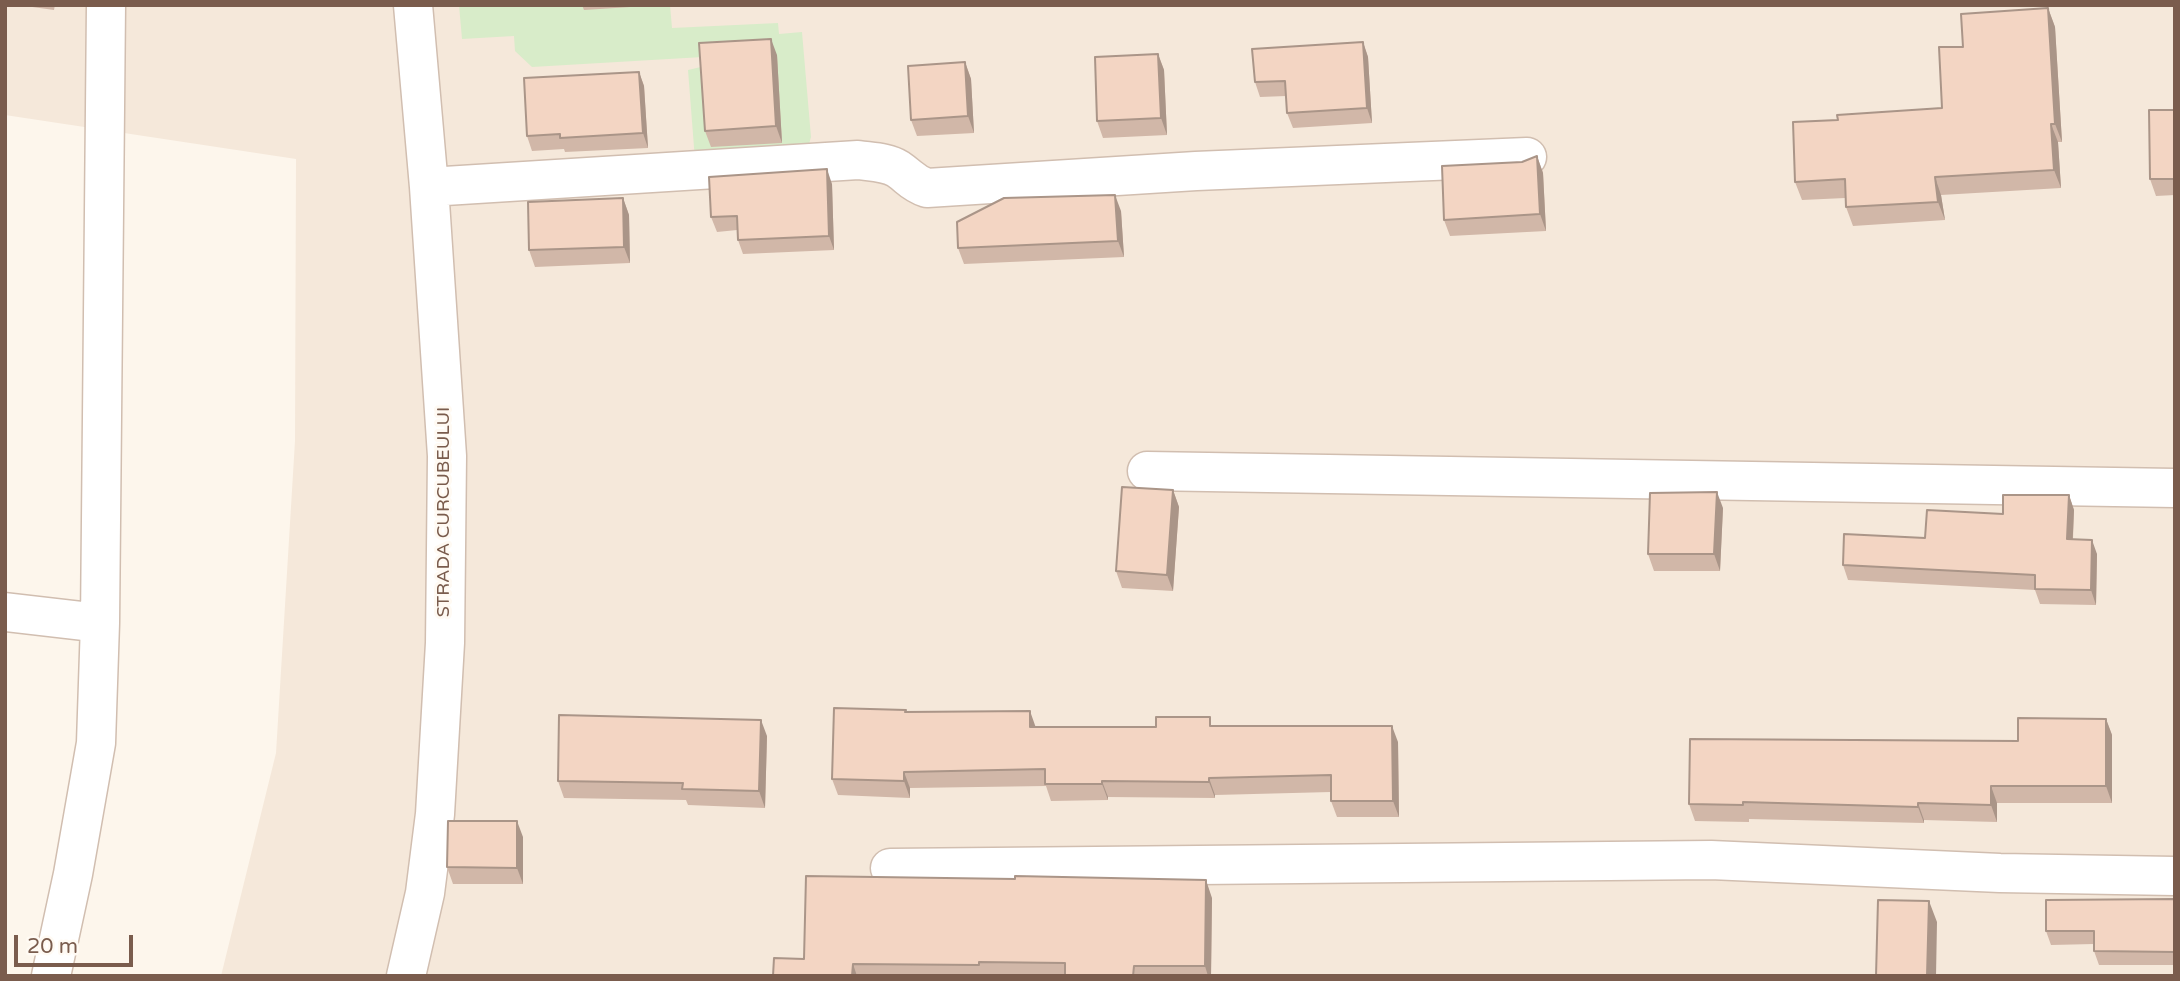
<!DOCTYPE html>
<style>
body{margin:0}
#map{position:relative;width:2180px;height:981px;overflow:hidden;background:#fdf6ec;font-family:"Varela Round",sans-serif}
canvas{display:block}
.frame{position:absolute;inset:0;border:7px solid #7a5c4d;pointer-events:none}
.scale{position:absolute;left:14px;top:935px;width:119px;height:32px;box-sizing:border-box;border:4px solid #7a5c4d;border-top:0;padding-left:9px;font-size:21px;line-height:24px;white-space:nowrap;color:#7a5c4d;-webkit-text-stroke:5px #fffaf3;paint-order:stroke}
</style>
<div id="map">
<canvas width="2180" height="981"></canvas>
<div class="frame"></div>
<div class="scale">20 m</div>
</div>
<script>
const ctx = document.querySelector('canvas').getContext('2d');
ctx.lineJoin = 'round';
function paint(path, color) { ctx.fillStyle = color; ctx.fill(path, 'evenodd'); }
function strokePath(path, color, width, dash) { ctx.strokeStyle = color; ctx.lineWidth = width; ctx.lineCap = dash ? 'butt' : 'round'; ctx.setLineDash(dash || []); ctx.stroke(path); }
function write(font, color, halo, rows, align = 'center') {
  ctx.font = font + ' "Varela Round",sans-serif'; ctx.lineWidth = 6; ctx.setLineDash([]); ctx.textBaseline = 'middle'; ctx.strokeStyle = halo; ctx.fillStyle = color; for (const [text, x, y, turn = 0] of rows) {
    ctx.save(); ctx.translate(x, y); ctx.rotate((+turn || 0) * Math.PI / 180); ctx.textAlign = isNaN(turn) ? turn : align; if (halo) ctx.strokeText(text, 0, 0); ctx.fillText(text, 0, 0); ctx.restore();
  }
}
paint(new Path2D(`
 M5 5H2175V976H221L276 753 295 441 296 159 5 115Z`), '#f5e8da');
paint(new Path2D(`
 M459 5H670L672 28 778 23 779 34 802 32 811 137 809 144 803 150 695 160 688 70 705 66 703 57 532 67 515 51 514 36 462 39Z`), '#d8ecc9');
const minor = new Path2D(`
 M429 187 858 160C871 162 887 162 898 169 910 177 912 183 927 188L1196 171 1527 157
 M1147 471 2175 488
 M5 612 100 623
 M890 868 1711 860 2000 873 2175 876
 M51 976 73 874 96 743 100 623 106 5
 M406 976 425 893 435 814 445 643 447 456 429 187 413 5`);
strokePath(minor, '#d1beb0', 41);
strokePath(minor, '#fff', 38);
paint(new Path2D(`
 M18 5H55L54 10Z
 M582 5H646V6L584 10Z
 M2048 8 2055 27 2062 142H2058L2061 188 1941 195 1945 220 1853 226 1846 207 1845 198 1802 200 1795 182 1838 120 1942 108 1963 47Z
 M1363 42 1368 57 1372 123 1293 128 1287 113 1286 96 1260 97 1255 82Z
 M1158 54 1164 70 1167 135 1103 138 1097 121Z
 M777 55 782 143 711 147 705 131Z
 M965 62 971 79 974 133 917 136 911 120Z
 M639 72 644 86 648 148 565 152 564 149 532 151 527 136Z
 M2175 110V195L2156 196 2150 179Z
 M1537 156 1543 173 1546 231 1450 236 1444 220 1522 162Z
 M832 184 834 250 743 254 738 240 737 230 717 232 711 217Z
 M623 198 629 215 630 263 535 267 529 250Z
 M1121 211 1124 257 964 264 958 248Z
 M1173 490 1179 507 1173 591 1122 588 1116 571Z
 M2069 495 2074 510 2073 539 2097 554 2096 605 2040 604 2035 590 1848 580 1843 565 2003 514Z
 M1723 508 1720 571H1654L1648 554Z
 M906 712 1036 727 1213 726 1398 742 1399 817H1337L1331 801V792L1215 795V798L1108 797V800L1051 801 1046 786 910 788V798L838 795 832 779Z
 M2106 719 2112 735V803H1997V822L1924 820V823L1749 819V822L1695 821 1689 804 2018 741Z
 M767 736 765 808 688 805 686 800 564 798 558 781Z
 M523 837V884H453L447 867Z
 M1212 898 1211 976H773L804 959Z
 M2175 899V965H2099L2094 951V944L2051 945 2046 931Z`), '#d1b7a8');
paint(new Path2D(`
 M2048 8 2055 27 2062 142 2055 124Z
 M771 39 777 55 782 143 776 126Z
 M1363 42 1368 57 1372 123 1367 108Z
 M1158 54 1164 70 1167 135 1161 118Z
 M965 62 971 79 974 133 968 116Z
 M639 72 644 86 648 148 643 133Z
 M2051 124 2058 142 2061 188 2054 170Z
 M1537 156 1543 173 1546 231 1540 214Z
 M827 169 832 184 834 250 829 236Z
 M1935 177 1941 195 1945 220 1938 202Z
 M1115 195 1121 211 1124 257 1118 241Z
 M623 198 629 215 630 263 624 247Z
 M1173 490 1179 507 1173 591 1167 575Z
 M1717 492 1723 508 1720 571 1714 554Z
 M2069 495 2074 510 2072 554 2067 539Z
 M2092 540 2097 554 2096 605 2091 590Z
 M1030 711 1036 728 1030 727Z
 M2106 719 2112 735V803L2106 786Z
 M761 720 767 736 765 808 759 791Z
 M1392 726 1398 742 1399 817 1393 801Z
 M904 772 910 788V798L904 781Z
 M1209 778 1215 795V798L1209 782Z
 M1102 781 1108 797V800L1102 784Z
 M1991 786 1997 803V822L1991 805Z
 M1918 803 1924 820V823L1918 807Z
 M517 821 523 837V884L517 868Z
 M1206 880 1212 898 1211 976H1208L1205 966Z
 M1929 901 1937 922 1936 976H1927Z
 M853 964 857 976H852Z`), '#aa9588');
const building = new Path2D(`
 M2048 8 2055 124H2051L2054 170 1935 177 1938 202 1846 207 1845 179 1795 182 1793 122 1838 120 1837 115 1942 108 1939 47H1963L1961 14Z
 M771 39 776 126 705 131 699 43Z
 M1363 42 1367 108 1287 113 1285 81 1255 82 1252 49Z
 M1158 54 1161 118 1097 121 1095 57Z
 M965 62 968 116 911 120 908 66Z
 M639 72 643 133 560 138V134L527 136 524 78Z
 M2149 110H2175V179H2150Z
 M1537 156 1540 214 1444 220 1442 166 1522 162Z
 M827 169 829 236 738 240 737 216 711 217 709 177Z
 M1115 195 1118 241 958 248 957 222 1004 198Z
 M623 198 624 247 529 250 528 202Z
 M1122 487 1173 490 1167 575 1116 571Z
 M1717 492 1714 554H1648L1650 493Z
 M2003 495H2069L2067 539 2092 540 2091 590 2035 589V575L1843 565 1844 534 1925 538 1927 510 2003 514Z
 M834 708 906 710 905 712 1030 711V727H1156V717H1210V726H1392L1393 801H1331V775L1209 778V782L1102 781V784H1045V769L904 772V781L832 779Z
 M559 715 761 720 759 791 682 789 683 783 558 781Z
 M2018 718 2106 719V786H1991V805L1918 803V807L1743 802V805L1689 804 1690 739 2018 741Z
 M448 821H517V868L447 867Z
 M806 876 1015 879V876L1206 880 1205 966H1134L1133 976H1065V963L979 962V965L853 964 852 976H773L774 958 804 959Z
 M2175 899V952L2094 951V931H2046V900Z
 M1878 900 1929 901 1927 976H1876Z`);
paint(building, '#f3d5c3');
strokePath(building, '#aa9588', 2);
write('18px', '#7a5c4d', '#fffaf3', [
 ["STRADA CURCUBEULUI",444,512,-90]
]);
</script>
